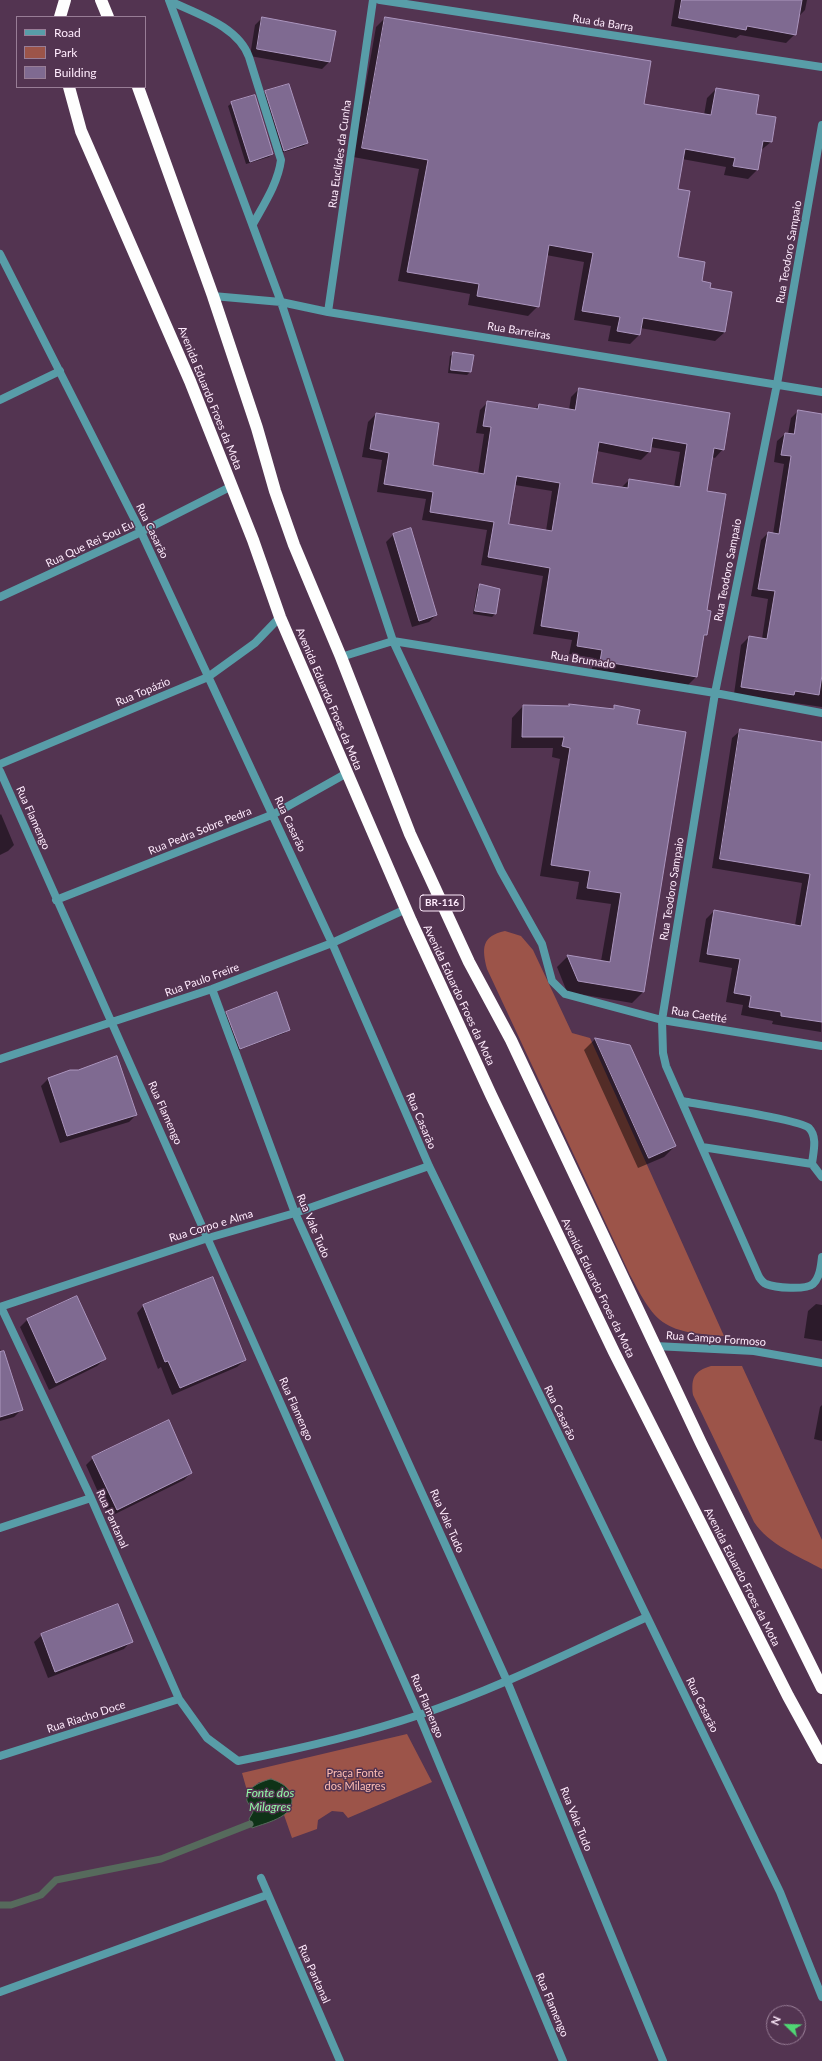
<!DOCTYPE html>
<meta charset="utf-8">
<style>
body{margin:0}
#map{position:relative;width:822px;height:2061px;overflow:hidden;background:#533451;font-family:Lato,sans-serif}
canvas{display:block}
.legend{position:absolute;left:16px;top:16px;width:130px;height:72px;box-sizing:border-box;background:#533451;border:1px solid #987d96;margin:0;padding:5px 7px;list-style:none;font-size:12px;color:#ffebfd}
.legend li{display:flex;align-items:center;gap:8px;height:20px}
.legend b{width:20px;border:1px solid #987d96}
.north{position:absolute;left:766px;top:2005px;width:40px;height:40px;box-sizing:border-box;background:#533451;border:1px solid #987d96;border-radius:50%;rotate:293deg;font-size:11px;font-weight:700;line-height:16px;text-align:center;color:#ffebfd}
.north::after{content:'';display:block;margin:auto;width:14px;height:18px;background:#50d674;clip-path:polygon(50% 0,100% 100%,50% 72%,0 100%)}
</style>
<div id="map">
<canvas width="822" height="2061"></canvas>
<ul class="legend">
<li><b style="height:5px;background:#589da8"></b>Road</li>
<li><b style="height:11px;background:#9c5449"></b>Park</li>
<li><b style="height:11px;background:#7f6a91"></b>Building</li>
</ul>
<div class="north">N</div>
</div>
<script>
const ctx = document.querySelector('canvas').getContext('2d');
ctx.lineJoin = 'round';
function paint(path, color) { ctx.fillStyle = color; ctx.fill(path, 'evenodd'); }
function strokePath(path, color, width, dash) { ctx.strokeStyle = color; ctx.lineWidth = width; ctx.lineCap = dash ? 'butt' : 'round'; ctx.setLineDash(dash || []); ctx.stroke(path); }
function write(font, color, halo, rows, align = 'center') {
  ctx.font = font + ' Lato,sans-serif'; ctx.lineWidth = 3; ctx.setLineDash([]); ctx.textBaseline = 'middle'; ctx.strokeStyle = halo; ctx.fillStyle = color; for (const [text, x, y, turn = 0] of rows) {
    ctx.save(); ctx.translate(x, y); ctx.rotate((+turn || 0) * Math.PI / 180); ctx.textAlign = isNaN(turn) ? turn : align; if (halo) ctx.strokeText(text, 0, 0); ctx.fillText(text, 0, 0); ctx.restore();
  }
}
paint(new Path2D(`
 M505 931 521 936 533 950 572 1033 590 1038 724 1336C706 1334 682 1334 666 1324 649 1314 639 1291 630 1275L487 969C482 949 481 936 505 931Z
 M711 1366H742L822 1540V1569C800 1557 768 1544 754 1522L693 1395C691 1378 694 1371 711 1366Z
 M407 1734 432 1782 348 1818 343 1812 332 1811 318 1820 317 1829 292 1838 284 1815C293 1808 293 1800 289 1790L259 1782 248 1794 242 1773Z`), '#9c5449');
const water = new Path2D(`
 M271 1779C279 1782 287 1785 290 1793 300 1816 268 1822 252 1828L249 1819 253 1812C252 1808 249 1805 247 1801 244 1788 262 1781 271 1779Z`);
paint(water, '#0e3217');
strokePath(water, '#566a5c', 1);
paint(new Path2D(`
 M675 0H807L805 10 798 17 795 34 786 43 740 35 736 38 671 26Z
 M262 18 287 22V24L329 62 322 69 250 56 255 25Z
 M385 18 642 105 704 115 707 98 716 89 755 115 775 118 771 142 760 151 757 170 748 179 724 175 726 167 682 159 677 189V258L709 289 725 332 715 341 640 328 639 335 630 344 608 341 611 326 574 320 584 262 546 255 538 306 528 316 468 305 470 294 398 281 419 169 353 157 376 27Z
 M266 92 307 143 304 146 281 153 262 96Z
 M232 103 272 154 269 157 246 164 228 106Z
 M454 353 470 372 467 375 448 373 450 356Z
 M579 389 723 449 715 458 712 457 706 492V635L702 639 696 677 688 685 592 669 594 658 569 654 572 640 533 634 543 576 481 565 487 530 422 520 426 499 377 492 382 460 362 457 368 422 376 414 432 466 478 474 484 434 476 433 480 410 488 402 535 409 539 405 569 410 571 397ZM650 447 680 452 674 487 629 480 621 488 591 483 597 451 641 460 649 452ZM515 485 552 491 546 531 508 524Z
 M798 411 822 415V707L734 694 741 645 749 637 762 639 768 599 751 596 761 540 768 533 773 534 784 464 774 462 777 441 785 434H788L791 418Z
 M393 535 436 615 429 622 412 627 386 542Z
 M480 586 495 614 492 617 473 614 477 589Z
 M570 705 611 710 615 707 636 725 643 992 632 1003 567 992 557 967 568 956 601 961 611 904 576 899 579 882 540 876 560 759 552 757 553 748H511L512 718 523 706 568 707Z
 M741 730 822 743 821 1032 772 1024 773 1021 741 1015 743 1005 726 1002 732 968 699 962 706 919 714 911 795 925 802 883 712 868 732 738Z
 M1 814 14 845 8 851 0 855V815Z
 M227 1012 289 1029 285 1033 236 1051 223 1016Z
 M595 1039 629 1046 675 1146 664 1157 638 1168 584 1050Z
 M70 1071H78L136 1115 129 1122 60 1143 41 1086 48 1079Z
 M76 1297 105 1359 97 1366 49 1390 20 1327 27 1320Z
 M816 1304 822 1305V1341L804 1338 808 1311Z
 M144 1305 245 1360 237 1367 172 1395 161 1367 158 1369 137 1313Z
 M0 1349 21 1410 14 1417 0 1421Z
 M822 1405V1441L814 1439 820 1407Z
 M93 1458 191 1473 184 1480 109 1517 86 1465Z
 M42 1635 131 1641 124 1649 48 1678 34 1642Z`), '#0007');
strokePath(new Path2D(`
 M0 1905H11L41 1895 56 1880 161 1859 250 1824`), '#566a5c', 7);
const building = new Path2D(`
 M682 0H802L796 35 747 26 746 30 679 18Z
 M262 17 336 31 330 62 257 49Z
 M385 17 651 61 644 104 711 115 716 88 759 95 756 114 776 117 772 142 763 141 758 170 733 166 735 158 685 149 678 189 690 191 678 257 705 262 702 281 711 283 710 288 732 292 725 332 643 318 640 335 617 331 620 317 582 311 593 253 549 245 539 307 477 296 479 284 407 272 428 160 362 148Z
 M289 84 308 143 284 151 265 91Z
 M255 95 273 154 250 162 231 102Z
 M453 352 474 355 471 372 451 370Z
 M579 388 730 413 724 450 714 448 707 491 726 494 707 610 711 611 707 635H704L697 677 600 661 602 650 577 646 579 632 541 626 550 568 488 557 494 522 430 512 433 492 384 484 389 453 370 449 376 413 439 423 433 465 484 474 491 427 483 426 487 401 538 409 539 404 575 410ZM653 438 687 444 680 487 629 479 628 488 592 483 599 442 650 452ZM517 476 560 483 552 531 509 524Z
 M798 410 822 414V675L819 695 795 691 794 695 741 687 749 636 767 639 775 591 758 589 768 532 779 534 791 456 781 455 785 433 794 434Z
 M411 528 437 615 419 621 393 534Z
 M480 584 500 589 496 614 475 611Z
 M569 704 614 709V705L640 710 637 724 686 732 644 992 578 981 567 955 610 962 621 893 587 888 590 871 551 865 570 748 562 746 564 737H522L523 705 569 706Z
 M740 729 822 742V1022L781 1016V1012L749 1007 751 996 734 993 740 959 707 954 714 910 801 926 810 874 720 859Z
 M277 992 290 1030 240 1049 226 1012Z
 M595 1038 630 1045 676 1146 649 1158Z
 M117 1056 137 1115 67 1136 48 1078 70 1070H78Z
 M213 1277 246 1360 180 1388 168 1361 165 1362 143 1305Z
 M77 1296 106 1359 56 1383 27 1319Z
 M4 1351 23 1410 0 1417V1352Z
 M169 1420 192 1473 117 1510 92 1457Z
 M118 1604 133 1642 55 1672 41 1634Z`);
paint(building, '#7f6a91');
strokePath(building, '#ab95be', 1);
strokePath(new Path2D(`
 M170 1C197 14 238 26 249 57L281 160C278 183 264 204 253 224
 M662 1020 663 1053 666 1066 759 1277C761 1280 763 1283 766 1284 775 1288 806 1290 813 1284 820 1277 821 1266 822 1257
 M682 1101C701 1105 799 1119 809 1128 818 1137 813 1153 812 1164L822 1177
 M702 1147 812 1164`), '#589da8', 8);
strokePath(new Path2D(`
 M169 0 281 302 393 641 501 871 542 944 552 981 565 994 662 1020 822 1046
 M380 0 822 67
 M0 254 141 532 332 943 429 1166 780 1892 822 1997
 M213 296 281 302 328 312 822 392
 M328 312 373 0
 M0 400 60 371
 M0 597 141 532 232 486
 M341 657 393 641 715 693 822 713
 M0 764 208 677 255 643 280 617
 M0 771 419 1715 563 2061
 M56 900 274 814 347 773
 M212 989 295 1213 507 1681 663 2061
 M662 1020 715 693 777 384 822 125
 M0 1059 212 989 332 943 406 909
 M0 1307 208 1238 295 1213 429 1166
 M1 1307 91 1498 179 1699 207 1738 238 1761C299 1749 360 1735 419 1715 497 1689 572 1651 647 1617
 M655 1346 754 1351 822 1363
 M0 1528 91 1498
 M0 1756 179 1699
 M261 1878 340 2061
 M0 1992 267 1895`), '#589da8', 8);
strokePath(new Path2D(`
 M101 0 108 17
 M60 17 65 0
 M69 87 81 131 190 381 253 540 280 617 411 921 491 1095 614 1352 788 1696 822 1758
 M138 87 213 296 257 428 275 491 294 545 341 657 410 834 469 962 511 1040 701 1443 822 1688`), '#fefefe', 12);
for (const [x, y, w] of [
 [442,903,44]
]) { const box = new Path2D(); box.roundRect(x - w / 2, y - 8, w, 16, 3); ctx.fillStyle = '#533451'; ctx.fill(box); strokePath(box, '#ffebfd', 1); }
write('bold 10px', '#ffebfd', null, [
 ["BR-116",442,903]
]);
write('11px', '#ffebfd', '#533451', [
 ["Rua da Barra",603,23,9],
 ["Rua Euclides da Cunha",340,154,-82],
 ["Rua Teodoro Sampaio",789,252,-80],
 ["Rua Barreiras",519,331,9],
 ["Avenida Eduardo Froes da Mota",210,398,68],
 ["Rua Casarão",152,531,64],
 ["Rua Que Rei Sou Eu",90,544,-25],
 ["Rua Teodoro Sampaio",728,570,-79],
 ["Rua Brumado",583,660,9],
 ["Rua Topázio",143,692,-23],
 ["Avenida Eduardo Froes da Mota",329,699,67],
 ["Rua Flamengo",33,818,66],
 ["Rua Casarão",290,824,65],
 ["Rua Pedra Sobre Pedra",200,831,-22],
 ["Rua Teodoro Sampaio",672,889,-81],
 ["Rua Paulo Freire",202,980,-20],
 ["Avenida Eduardo Froes da Mota",459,995,65],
 ["Rua Caetité",699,1015,9],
 ["Rua Flamengo",165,1113,66],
 ["Rua Casarão",421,1121,67],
 ["Rua Corpo e Alma",211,1226,-17],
 ["Rua Vale Tudo",313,1226,67],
 ["Avenida Eduardo Froes da Mota",598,1288,64],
 ["Rua Campo Formoso",716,1339,4],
 ["Rua Flamengo",296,1409,66],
 ["Rua Casarão",560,1413,64],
 ["Rua Pantanal",112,1519,66],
 ["Rua Vale Tudo",447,1521,66],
 ["Avenida Eduardo Froes da Mota",742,1577,63],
 ["Rua Casarão",702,1705,64],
 ["Rua Flamengo",427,1706,67],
 ["Rua Riacho Doce",86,1717,-18],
 ["Rua Vale Tudo",576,1819,68],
 ["Rua Pantanal",314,1974,66],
 ["Rua Flamengo",552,2005,67]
]);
write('11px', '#febeb4', '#533451', [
 ["Praça Fonte",355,1773],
 ["dos Milagres",355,1786]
]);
write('italic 12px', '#91faa6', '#533451', [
 ["Fonte dos",270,1793],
 ["Milagres",270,1807]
]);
</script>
